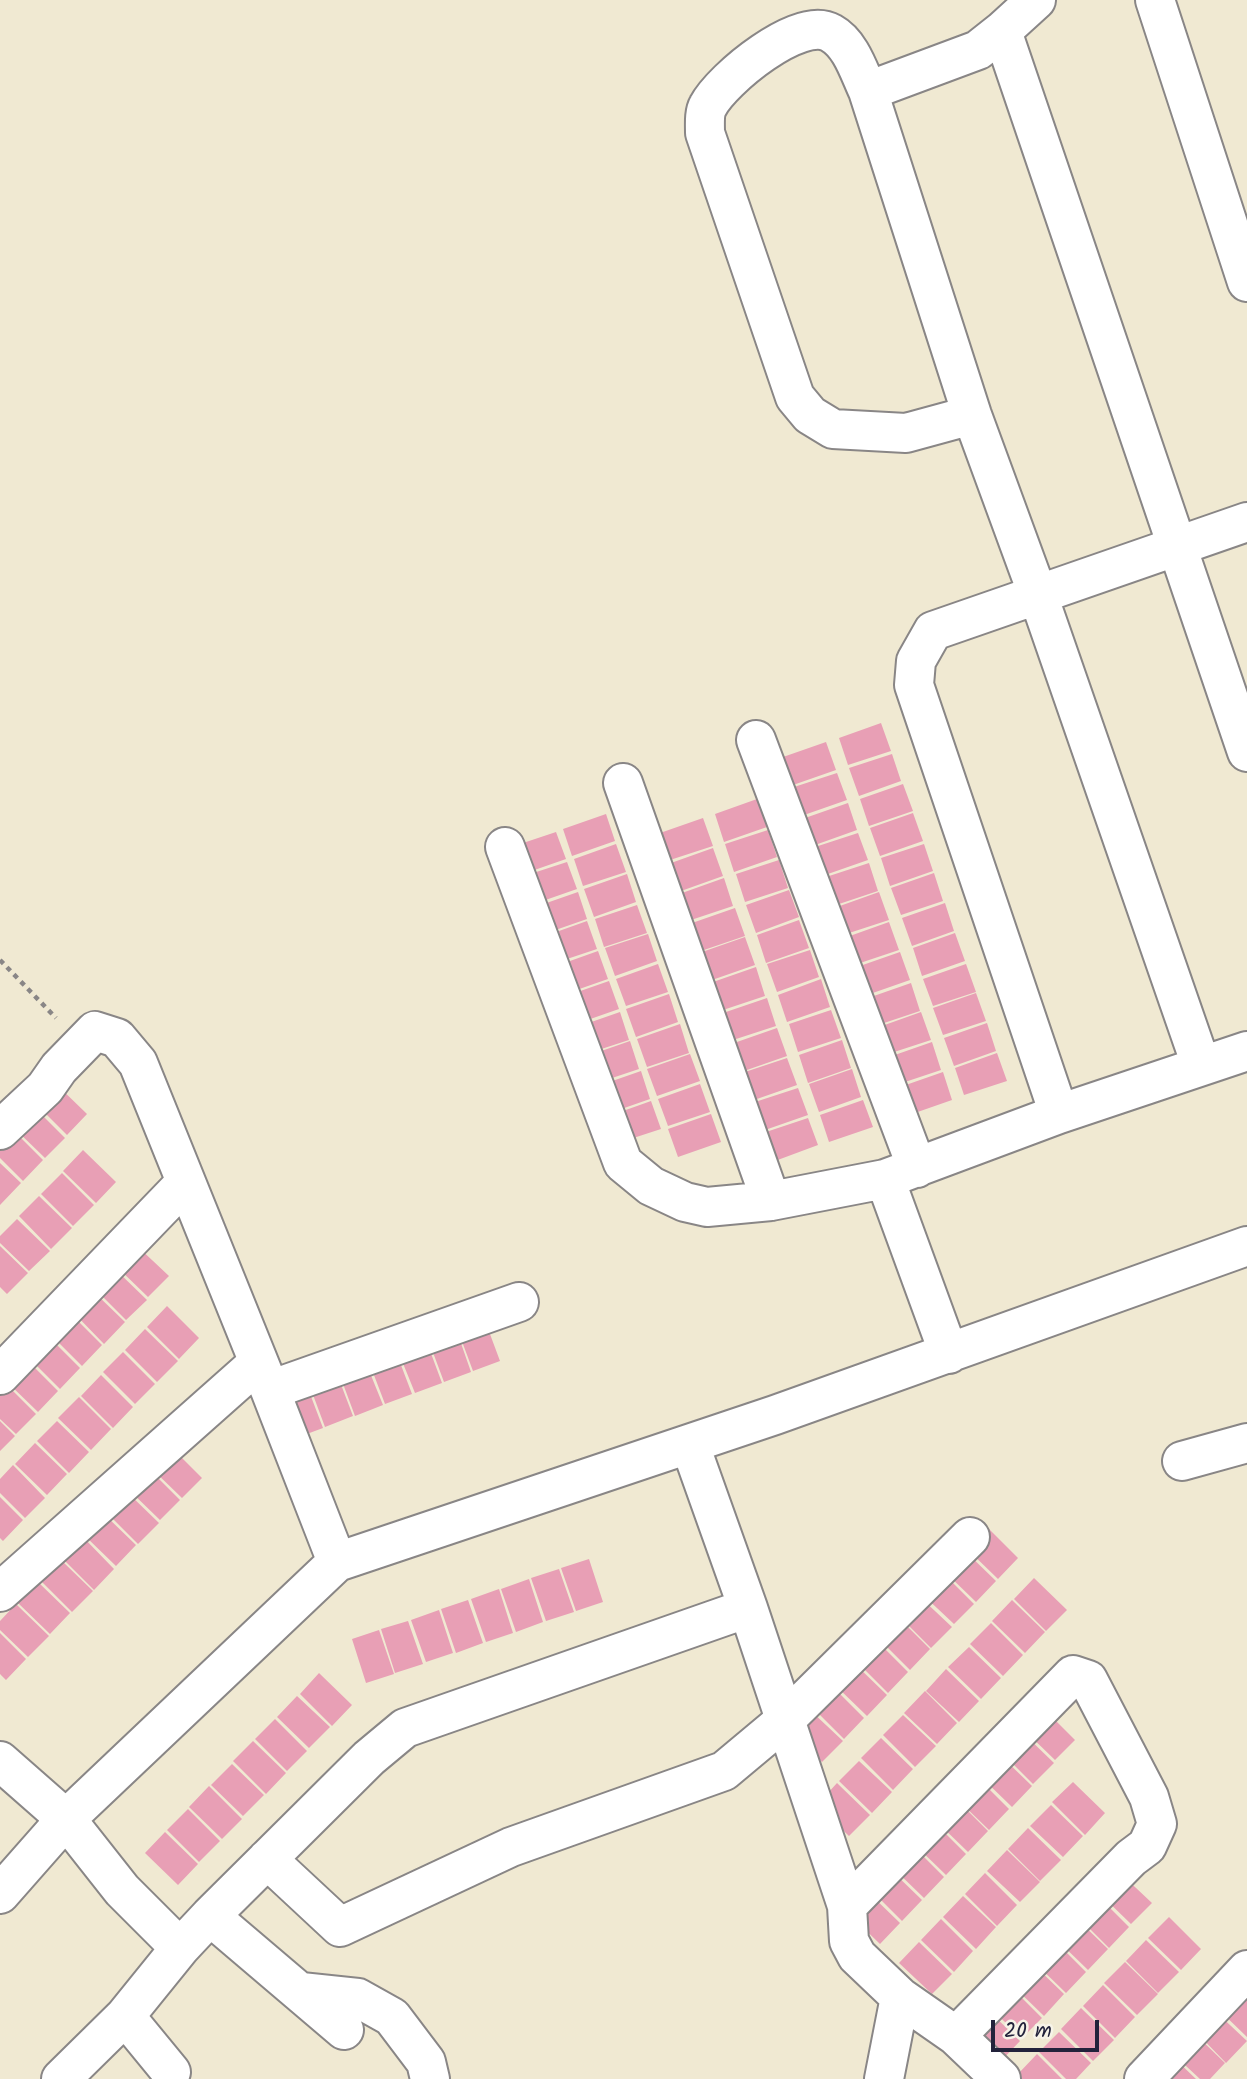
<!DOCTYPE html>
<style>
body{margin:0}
#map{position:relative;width:1247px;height:2079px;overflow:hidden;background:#f0e9d2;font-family:Kalam,sans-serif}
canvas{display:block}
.scale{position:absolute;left:991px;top:2020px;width:108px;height:32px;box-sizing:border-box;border:4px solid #22223b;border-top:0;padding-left:9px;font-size:21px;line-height:24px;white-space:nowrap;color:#22223b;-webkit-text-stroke:5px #f7f3e8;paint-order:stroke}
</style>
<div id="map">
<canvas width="1247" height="2079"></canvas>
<div class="scale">20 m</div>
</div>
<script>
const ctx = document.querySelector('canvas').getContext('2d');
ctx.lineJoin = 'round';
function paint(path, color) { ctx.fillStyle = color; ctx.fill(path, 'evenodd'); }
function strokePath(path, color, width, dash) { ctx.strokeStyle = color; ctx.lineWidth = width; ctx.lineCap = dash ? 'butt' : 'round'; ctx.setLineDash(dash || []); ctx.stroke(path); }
paint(new Path2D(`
 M881 723 891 751 848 765 839 738Z
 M826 742 836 770 793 785 783 757Z
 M892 754 901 781 859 796 849 768Z
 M837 773 847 800 804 815 794 787Z
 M903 784 913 811 869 826 860 799Z
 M757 799 767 827 724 842 715 814Z
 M848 803 857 830 815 845 805 818Z
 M913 813 923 841 880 856 870 828Z
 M606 814 615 841 572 856 563 829Z
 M703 818 713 846 670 860 660 833Z
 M768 830 777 857 734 872 725 844Z
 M556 832 566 859 523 874 514 846Z
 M858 833 868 860 825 875 815 847Z
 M616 844 626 872 583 886 574 859Z
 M924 844 933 871 890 886 881 858Z
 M713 848 723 876 681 891 671 863Z
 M779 860 788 888 745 902 736 874Z
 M567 862 577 889 534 904 524 876Z
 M869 863 878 891 836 905 826 877Z
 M934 873 943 901 901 915 891 888Z
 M627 874 636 902 594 917 584 889Z
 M724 878 733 906 691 920 682 893Z
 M789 890 799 917 756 933 746 905Z
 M578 892 587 919 544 934 535 907Z
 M879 892 889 920 846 934 837 907Z
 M945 903 954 931 912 946 902 918Z
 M637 905 647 933 604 947 595 919Z
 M735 908 745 936 701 951 692 923Z
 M799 920 809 948 766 963 757 935Z
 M587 921 597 949 555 963 545 936Z
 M889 922 899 950 857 964 847 937Z
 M955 933 965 961 922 976 913 948Z
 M648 934 657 961 615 976 605 948Z
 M745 937 755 965 712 980 702 952Z
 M810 950 819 977 777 992 767 964Z
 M598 951 608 979 565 994 556 966Z
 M900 952 910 980 867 995 857 967Z
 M658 964 668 992 626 1006 616 979Z
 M966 964 976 992 933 1006 923 979Z
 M756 967 765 996 723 1010 713 982Z
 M821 979 830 1007 787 1022 778 995Z
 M609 981 619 1009 576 1024 566 996Z
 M911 983 920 1011 878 1025 868 998Z
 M976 993 986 1021 943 1035 933 1008Z
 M669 994 678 1022 636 1037 626 1009Z
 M767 998 776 1026 733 1040 723 1013Z
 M831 1010 841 1038 798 1052 789 1024Z
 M620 1012 629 1040 586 1054 577 1027Z
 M921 1012 931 1040 888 1054 879 1027Z
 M987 1023 996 1051 954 1066 944 1038Z
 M680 1024 689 1053 647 1067 637 1039Z
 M777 1028 787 1056 744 1071 734 1043Z
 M842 1040 851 1068 808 1083 799 1055Z
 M630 1041 639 1069 597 1083 587 1056Z
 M932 1042 941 1070 899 1084 889 1057Z
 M997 1053 1007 1081 964 1095 955 1068Z
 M690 1054 700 1081 657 1096 647 1069Z
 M787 1058 797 1085 754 1100 745 1072Z
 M852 1069 861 1097 819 1112 809 1084Z
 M641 1071 650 1099 607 1114 598 1086Z
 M943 1072 952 1100 909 1115 900 1087Z
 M54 1082 87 1114 67 1135 35 1103Z
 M700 1084 710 1112 668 1126 658 1099Z
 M798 1088 808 1115 765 1130 755 1102Z
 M863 1100 873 1127 829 1142 820 1115Z
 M651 1101 661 1129 618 1143 609 1116Z
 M32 1105 65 1138 45 1158 12 1126Z
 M711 1114 721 1142 678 1157 668 1129Z
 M808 1118 818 1145 775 1161 766 1132Z
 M11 1128 43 1160 23 1181 0 1158V1139Z
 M83 1150 116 1182 96 1203 63 1171Z
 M0 1163 21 1183 0 1205Z
 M62 1173 94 1205 73 1226 41 1194Z
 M39 1196 72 1228 51 1249 19 1216Z
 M17 1219 50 1251 29 1271 0 1243V1236Z
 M136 1245 169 1276 148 1297 116 1266Z
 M0 1246 28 1273 7 1294 0 1287Z
 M114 1268 147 1300 126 1320 94 1288Z
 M92 1290 125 1322 104 1344 72 1311Z
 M167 1306 199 1338 179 1359 147 1327Z
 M70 1313 102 1345 82 1366 50 1334Z
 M484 1318 500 1361 473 1371 457 1328Z
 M145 1329 178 1361 157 1382 125 1350Z
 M456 1329 471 1372 444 1382 428 1339Z
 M48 1336 80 1368 60 1389 28 1357Z
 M426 1340 442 1383 415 1393 398 1351Z
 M123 1352 155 1384 135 1404 103 1372Z
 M396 1352 412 1394 385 1404 369 1362Z
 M26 1359 58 1391 38 1412 5 1380Z
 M366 1363 383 1405 355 1416 339 1373Z
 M337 1374 353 1416 325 1427 309 1384Z
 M101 1375 133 1407 113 1428 81 1396Z
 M4 1382 36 1414 16 1434 0 1419V1386Z
 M307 1386 323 1428 296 1438 279 1396Z
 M79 1397 111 1429 91 1450 58 1418Z
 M0 1421 15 1436 0 1451Z
 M57 1421 89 1452 69 1473 37 1441Z
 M35 1443 67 1474 47 1495 15 1464Z
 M170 1446 202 1478 182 1498 150 1467Z
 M13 1465 45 1498 25 1518 0 1493V1479Z
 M148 1468 180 1500 160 1520 128 1489Z
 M126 1491 159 1523 138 1544 106 1512Z
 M0 1497 23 1520 3 1541 0 1538Z
 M104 1514 136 1545 116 1566 84 1535Z
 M986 1526 1018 1558 998 1579 965 1547Z
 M82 1536 114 1569 94 1590 61 1557Z
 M963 1549 996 1581 976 1602 943 1570Z
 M60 1559 93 1591 72 1612 40 1580Z
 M589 1559 603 1602 576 1611 561 1568Z
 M559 1569 574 1612 546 1621 531 1578Z
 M942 1572 974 1604 954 1624 921 1593Z
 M1034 1578 1067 1610 1046 1631 1014 1599Z
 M529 1579 543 1622 516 1632 501 1589Z
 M38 1582 70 1613 50 1634 18 1603Z
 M499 1589 513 1633 486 1642 471 1599Z
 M919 1596 952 1627 931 1648 899 1616Z
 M468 1600 483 1643 456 1653 441 1609Z
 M1012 1600 1045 1632 1025 1653 992 1621Z
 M16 1604 49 1636 28 1657 0 1630V1621Z
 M439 1610 453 1653 426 1662 411 1620Z
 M898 1617 930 1649 910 1670 878 1638Z
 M408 1621 423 1664 395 1673 381 1629Z
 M991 1623 1023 1655 1003 1676 970 1644Z
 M379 1630 394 1674 366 1683 352 1639Z
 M0 1633 26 1659 6 1680 0 1674Z
 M876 1640 908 1672 888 1693 856 1661Z
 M969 1647 1001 1678 981 1699 948 1667Z
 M854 1663 887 1695 867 1716 834 1684Z
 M946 1669 979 1701 959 1722 926 1691Z
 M319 1673 352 1705 332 1726 300 1694Z
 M832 1686 864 1718 844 1739 812 1707Z
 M925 1691 957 1723 937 1744 904 1713Z
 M297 1696 330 1727 309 1748 277 1717Z
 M1043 1708 1075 1740 1055 1760 1023 1729Z
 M810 1710 843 1741 822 1762 790 1730Z
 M903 1715 936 1746 915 1767 883 1735Z
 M275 1719 307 1751 287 1771 255 1739Z
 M1021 1731 1054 1763 1033 1784 1001 1752Z
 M881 1738 913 1769 893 1790 861 1758Z
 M253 1741 286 1773 266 1794 233 1761Z
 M999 1754 1032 1786 1012 1807 979 1775Z
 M859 1761 892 1792 872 1813 839 1781Z
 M232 1764 264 1795 243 1816 211 1785Z
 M977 1777 1009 1809 989 1830 956 1798Z
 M1073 1782 1105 1813 1085 1835 1052 1802Z
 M837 1783 870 1815 849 1836 817 1805Z
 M209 1786 242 1819 222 1839 189 1807Z
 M956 1799 988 1831 968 1852 935 1820Z
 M1051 1805 1083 1836 1063 1857 1030 1826Z
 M188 1809 220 1841 199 1862 167 1830Z
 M934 1822 966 1854 946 1875 913 1843Z
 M1028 1828 1061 1860 1040 1881 1008 1849Z
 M165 1832 198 1864 178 1885 145 1853Z
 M912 1845 944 1877 924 1898 891 1866Z
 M1007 1850 1040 1882 1020 1902 987 1871Z
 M889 1868 922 1900 902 1921 870 1889Z
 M1119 1872 1152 1903 1131 1924 1099 1893Z
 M985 1873 1017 1905 997 1926 965 1894Z
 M867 1891 900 1923 880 1944 847 1912Z
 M1097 1895 1129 1927 1109 1948 1077 1916Z
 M963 1896 996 1927 976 1949 943 1917Z
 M1075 1917 1108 1949 1088 1970 1055 1938Z
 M1169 1917 1201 1949 1181 1970 1148 1938Z
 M941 1919 973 1951 954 1972 921 1940Z
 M1054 1940 1086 1972 1066 1993 1033 1961Z
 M1146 1940 1179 1972 1158 1993 1126 1961Z
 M919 1942 952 1974 932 1994 899 1963Z
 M1125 1962 1158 1994 1137 2015 1104 1983Z
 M1032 1963 1064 1994 1044 2016 1011 1984Z
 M1103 1985 1135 2017 1115 2038 1083 2006Z
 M1010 1986 1042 2018 1022 2038 989 2007Z
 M1247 1996V2037L1216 2007Z
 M1081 2008 1114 2040 1093 2061 1061 2029Z
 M987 2009 1020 2041 1000 2062 967 2029Z
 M1214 2010 1247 2041 1226 2063 1194 2030Z
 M1059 2032 1091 2063 1076 2079H1066L1039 2052Z
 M1193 2032 1225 2063 1210 2079H1200L1172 2053Z
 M1037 2054 1062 2079H1021L1017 2075Z
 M1171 2055 1196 2079H1154Z`), '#e89fb5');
const minor = new Path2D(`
 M1155 0 1247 282
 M1002 31 1247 752
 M868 91 978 50 1002 31 1036 0
 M972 415 906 433 833 429 810 415 795 397 705 133C705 124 704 113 708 106 722 79 800 15 831 33 851 44 859 72 868 91L972 415 1038 595 1201 1065
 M756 740 917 1168
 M623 783 771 1201
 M505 847 623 1163 651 1186 685 1202 707 1207 771 1201 885 1179 1059 1114 1247 1051
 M1059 1114 914 685 916 661 933 631 1247 522
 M0 1130 45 1088 59 1068 95 1031 117 1038 138 1063 270 1390 337 1562
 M885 1179 949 1354
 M0 1375 185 1183
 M270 1390 519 1302
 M690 1445 748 1608 847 1906 849 1941 857 1956 900 1997 956 2036 1001 2079
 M1182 1461 1247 1443
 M0 1592 258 1363
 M0 1761 66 1819 122 1890 180 1948
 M267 1859 340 1927 511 1847 724 1771 785 1720 970 1537
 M0 1894 66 1819 337 1562 775 1415 1247 1246
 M847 1906 1073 1675 1088 1680 1149 1797 1157 1824 1147 1846 1131 1858 956 2036
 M210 1916 344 2030
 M301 1992 358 1998 392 2017 426 2062 430 2079
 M125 2016 171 2072
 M61 2079 125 2016 180 1948 210 1916 369 1758 405 1728 748 1608
 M884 2079 900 1997
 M1144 2079 1247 1970`);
strokePath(minor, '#898686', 42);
strokePath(new Path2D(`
 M0 960 56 1018`), '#898686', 4.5, [5, 5]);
strokePath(minor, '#fff', 38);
</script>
